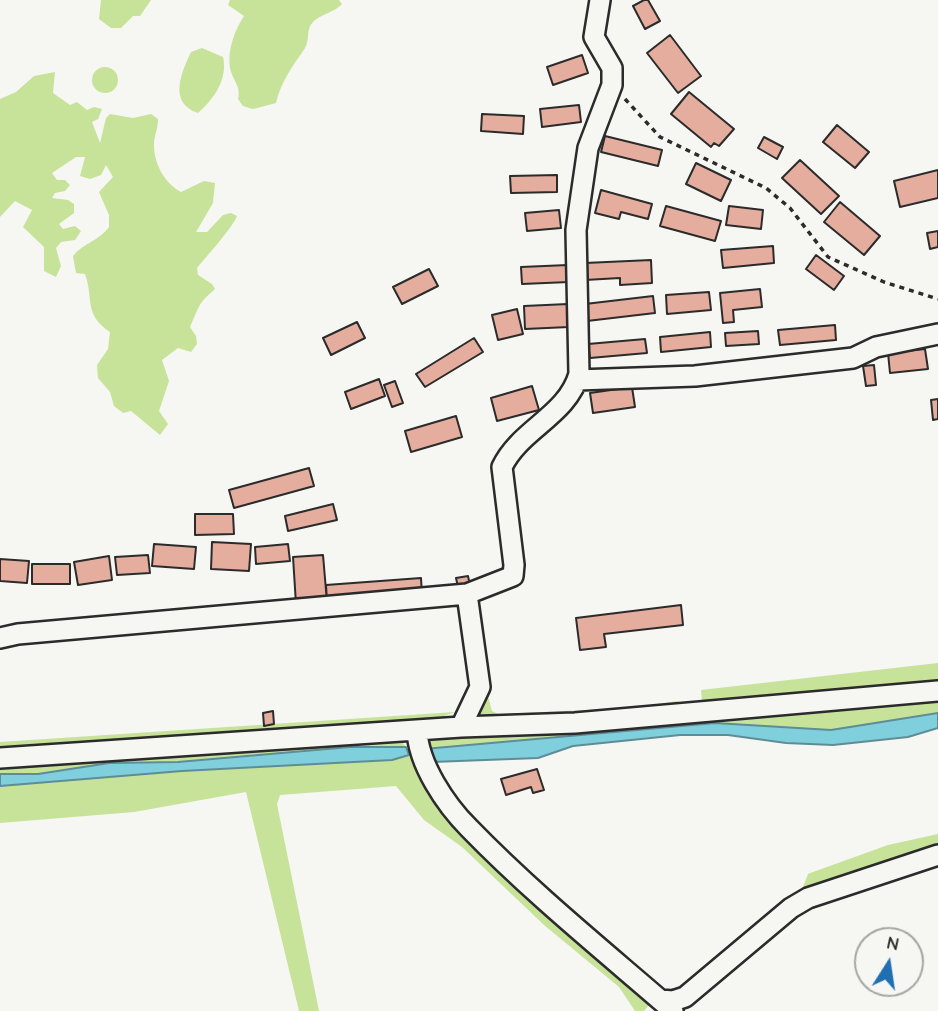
<!DOCTYPE html>
<style>
body{margin:0}
#map{position:relative;width:938px;height:1011px;overflow:hidden;background:#f6f6f2;font-family:"Comic Neue",sans-serif}
canvas{display:block}
.north{position:absolute;left:854px;top:927px;width:70px;height:70px;box-sizing:border-box;background:#f6f6f2;border:2px solid #a5a5a2;border-radius:50%;rotate:12deg;font-size:19px;font-weight:700;line-height:28px;text-align:center;color:#2b2b2b}
.north::after{content:'';display:block;margin:auto;width:24px;height:32px;background:#1f6fb2;clip-path:polygon(50% 0,100% 100%,50% 72%,0 100%)}
</style>
<div id="map">
<canvas width="938" height="1011"></canvas>
<div class="north">N</div>
</div>
<script>
const ctx = document.querySelector('canvas').getContext('2d');
ctx.lineJoin = 'round';
function paint(path, color) { ctx.fillStyle = color; ctx.fill(path, 'evenodd'); }
function strokePath(path, color, width, dash) { ctx.strokeStyle = color; ctx.lineWidth = width; ctx.lineCap = dash ? 'butt' : 'round'; ctx.setLineDash(dash || []); ctx.stroke(path); }
paint(new Path2D(`
 M101 0H151L140 16H133L121 28H111L99 19Z
 M230 0H339L342 4C333 14 317 14 310 26 307 33 309 42 305 48 293 66 281 81 276 103L253 109 243 106 238 99C241 88 235 83 231 72 226 54 234 31 244 16L228 5Z
 M202 48 223 57C228 79 214 99 198 113 168 103 181 73 191 52Z
 M92 80a13 13 0 1 1 26 0a13 13 0 1 1-26 0Z
 M55 72 53 93 70 105 77 102 87 110 94 107 102 109 98 119 92 122 100 143 106 118 110 114 133 118 151 114 158 119C158 128 155 134 154 142 153 162 164 183 181 192L204 181 215 183 213 203 196 232H207L223 215 231 213 237 216C233 227 207 256 197 268L198 275 212 284 215 289C197 304 199 308 190 327L196 336 197 344 191 352 178 348 162 360 169 381 159 411 168 424 160 435 131 411 123 413 114 406 110 392 98 378 97 365 108 349 110 332C83 314 94 298 85 274L76 273 73 256C83 243 99 241 109 227V215L99 192 113 177 106 165 101 175 90 179 80 176 85 157H76L52 173 57 180H65L70 185 65 191 55 193 52 198 68 200 74 204V213L59 224 63 229 75 226 81 231 75 240 61 242 56 248 61 266 56 277 44 271V247L23 227 32 210 15 201 0 217V99L16 92 34 76Z
 M938 663V686L706 704 702 701 701 690Z
 M485 685 492 711 498 714 630 708 678 701 674 709 480 718 474 713Z
 M938 697V713L831 730 715 723 424 749 426 739Z
 M455 712 430 721 0 752V742Z
 M400 739 406 747H350L178 762 109 763 38 774H0V764Z
 M409 755 425 783 647 997 649 1005 644 1011H635L619 987 544 925 462 847 424 820 396 786 280 795 277 804 319 1011H299L246 792 134 812 0 823V786L182 771 392 760Z
 M938 834V851L800 895 808 874 813 872 888 845Z`), '#c7e39a');
const water = new Path2D(`
 M938 713V728L908 737 833 745 786 743 728 735H680L573 746 538 758 432 762 424 749 715 723 831 730Z
 M350 747H406L409 755 392 760 182 771 0 786V774H38L109 763 178 762Z`);
paint(water, '#80cfdd');
strokePath(water, '#5e8d96', 2);
const building = new Path2D(`
 M644 0H648L660 21 645 29 633 6Z
 M670 35 701 76 678 93 647 53Z
 M582 55 588 73 553 85 547 67Z
 M689 92 734 129 719 146 714 143 711 147 671 114Z
 M579 105 581 122 542 127 540 109Z
 M482 114 524 116 523 134 481 131Z
 M837 125 869 152 855 168 823 142Z
 M605 136 662 150 658 166 601 152Z
 M764 137 783 147 777 159 758 148Z
 M800 160 839 196 821 214 782 178Z
 M696 163 731 180 721 201 686 184Z
 M938 170V198L900 207 894 181Z
 M557 175V192L511 193 510 176Z
 M601 190 652 204 648 219 621 212 619 219 595 213Z
 M840 202 880 236 864 255 824 222Z
 M666 206 721 221 715 241 660 226Z
 M729 206 763 210 761 229 726 225Z
 M559 210 561 228 527 231 525 213Z
 M938 231V247L930 249 927 233Z
 M773 246 774 263 723 268 721 250Z
 M816 255 844 276 834 290 806 269Z
 M651 260 652 283 620 285V278L585 280V263Z
 M568 265 569 282 522 284 521 267Z
 M429 269 438 286 402 304 393 287Z
 M760 289 762 307 733 310 734 322 723 323 720 293Z
 M709 292 711 310 667 314 666 295Z
 M653 296 655 313 587 321 585 304Z
 M568 304 569 327 525 329 524 306Z
 M517 309 523 334 498 340 492 315Z
 M357 322 365 338 331 355 323 338Z
 M835 325 836 340 780 345 778 330Z
 M758 331 759 344 726 346 725 333Z
 M710 332 711 347 661 352 660 337Z
 M474 338 483 352 425 387 416 374Z
 M645 339 647 353 590 358 588 344Z
 M925 349 928 369 890 373 888 353Z
 M874 365 876 385 866 386 863 366Z
 M379 379 385 396 351 409 345 392Z
 M395 381 403 403 392 407 384 385Z
 M532 386 539 410 497 421 491 398Z
 M632 387 635 407 593 413 590 393Z
 M938 399V419L933 420 931 400Z
 M456 416 462 437 411 452 405 431Z
 M309 468 314 486 234 508 229 490Z
 M333 504 337 520 288 531 285 516Z
 M195 514H233L234 534 195 535Z
 M212 542 251 544 249 571 211 569Z
 M154 544 196 547 194 569 152 566Z
 M288 544 290 561 256 564 255 547Z
 M148 555 150 573 117 575 115 557Z
 M323 555 327 602 296 604 293 557Z
 M109 556 112 580 78 585 74 562Z
 M0 559 29 561 27 583 0 581Z
 M32 564H70V584H32Z
 M468 576 470 585 458 587 456 578Z
 M421 578 422 595 327 602 326 585Z
 M681 605 683 625 604 634 606 647 580 650 576 618Z
 M273 711 274 724 264 726 263 713Z
 M537 769 544 790 533 793 531 787 506 795 501 779Z`);
paint(building, '#e5ad9e');
strokePath(building, '#2b2b2b', 2);
const street = new Path2D(`
 M577 380 695 376 853 358 876 347 938 334
 M0 638 18 634 467 594 513 576 514 565 502 467C520 429 567 416 579 374L576 230 588 148 612 85V68L594 37 600 0
 M461 727 480 687 467 594
 M417 730C418 764 446 805 469 828 532 893 605 952 673 1011
 M0 758 461 727 575 723 938 691
 M660 1000 673 1001 685 997 791 908 808 898 938 855`);
strokePath(street, '#2b2b2b', 24);
strokePath(new Path2D(`
 M625 99 660 137 766 188 790 208 828 257 884 282 938 299`), '#2b2b2b', 3.5, [5, 5]);
strokePath(street, '#f6f6f2', 19);
</script>
